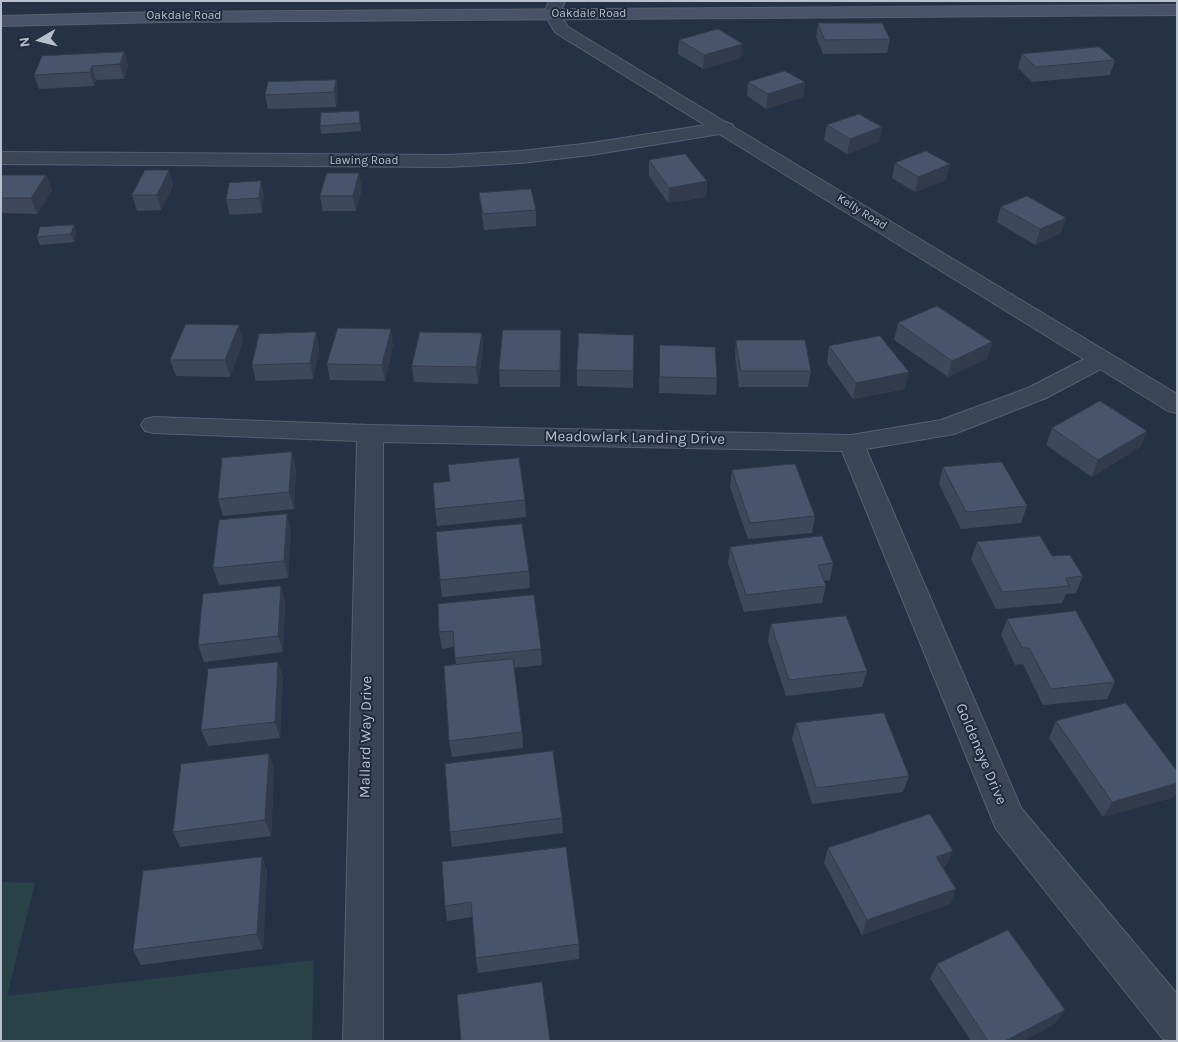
<!DOCTYPE html>
<style>
body{margin:0}
#map{position:relative;width:1178px;height:1042px;overflow:hidden;background:#253246;font-family:Karla,sans-serif}
canvas{display:block}
.frame{position:absolute;inset:0;border:2px solid #b8c0ce;pointer-events:none}
.north{position:absolute;left:15px;top:15px;width:50px;height:50px;-webkit-text-stroke:4px #1f2a3b;paint-order:stroke;rotate:262deg;font-size:14px;font-weight:700;line-height:20px;text-align:center;color:#b8c0ce}
.north::after{content:'';display:block;margin:auto;width:18px;height:22px;background:#b8c0ce;clip-path:polygon(50% 0,100% 100%,50% 72%,0 100%)}
</style>
<div id="map">
<canvas width="1178" height="1042"></canvas>
<div class="frame"></div>
<div class="north">N</div>
</div>
<script>
const ctx = document.querySelector('canvas').getContext('2d');
ctx.lineJoin = 'round';
function paint(path, color) { ctx.fillStyle = color; ctx.fill(path, 'evenodd'); }
function strokePath(path, color, width, dash) { ctx.strokeStyle = color; ctx.lineWidth = width; ctx.lineCap = dash ? 'butt' : 'round'; ctx.setLineDash(dash || []); ctx.stroke(path); }
function write(font, color, halo, rows, align = 'center') {
  ctx.font = font + ' Karla,sans-serif'; ctx.lineWidth = 4; ctx.setLineDash([]); ctx.textBaseline = 'middle'; ctx.strokeStyle = halo; ctx.fillStyle = color; for (const [text, x, y, turn = 0] of rows) {
    ctx.save(); ctx.translate(x, y); ctx.rotate((+turn || 0) * Math.PI / 180); ctx.textAlign = isNaN(turn) ? turn : align; if (halo) ctx.strokeText(text, 0, 0); ctx.fillText(text, 0, 0); ctx.restore();
  }
}
paint(new Path2D(`
 M1 882 35 883 7 996 314 960 312 1041H1Z`), '#284247');
const minor = new Path2D(`
 M549 1H565L558 17H546L544 14Z
 M725 122 732 124 734 128 732 132 591 155 521 163 448 167 1 164V152L448 155 521 151 591 143Z
 M1100 353 1108 355 1112 360 1108 365 1046 398 954 434 866 449 1021 808 1177 994V1041L1163 1039 996 829 842 451 383 442V1041H343L357 441 154 433 145 431 141 425 145 419 154 417 370 425 851 435 941 420 1028 388 1092 355Z`);
const tertiary = new Path2D(`
 M552 9 558 11 567 26 576 32 1177 394V413L1168 411 564 38 555 32 544 14 546 11Z`);
const secondary = new Path2D(`
 M1177 5V15L162 22 1 26V16L162 12Z`);
strokePath(minor, '#566070', 2);
strokePath(tertiary, '#566070', 2);
strokePath(secondary, '#566070', 2);
paint(minor, '#3a4555');
paint(tertiary, '#3a4555');
paint(secondary, '#485369');
paint(new Path2D(`
 M818 23 890 39 887 53 823 54 816 37Z
 M679 40 741 58 703 69 678 54Z
 M124 52 128 66 124 79 96 80 94 86 39 89 34 75Z
 M1022 54 1115 60 1110 75 1032 82 1018 68Z
 M336 80 338 94 336 107 268 109 265 95Z
 M748 82H805L803 97 766 109 747 96Z
 M359 111 361 131 321 134 320 126Z
 M827 125 879 142 847 154 824 140Z
 M649 160 707 181 706 197 668 203 649 176Z
 M895 163 950 164 946 180 915 192 892 178Z
 M169 170 173 186 161 210 137 211 132 195Z
 M1 175H46L52 190 37 214 1 213Z
 M362 188 356 211H323L320 196Z
 M479 193 536 210V226L484 230 481 208Z
 M264 196 262 213 230 215 226 200Z
 M1001 207 1061 233 1035 245 997 222Z
 M74 225 76 233 74 242 40 245 37 237Z
 M898 323 992 342 987 359 948 377 894 340Z
 M316 332 319 349 313 379 256 381 252 365Z
 M482 333 483 349 478 384 414 382 412 366Z
 M634 335 633 388 577 386V370Z
 M736 340 811 371 808 387H739L735 356Z
 M243 341 230 377 176 376 170 360Z
 M393 345 385 381 330 380 327 364Z
 M660 345 717 378 716 395 659 393V362Z
 M829 346 905 389 853 399 827 363Z
 M561 347 560 387H500L499 370Z
 M1052 428 1147 431 1140 447 1092 477 1046 445Z
 M943 467 1027 506 1021 523 961 529 939 484Z
 M296 468 294 509 223 516 218 499Z
 M732 470 815 516 812 533 748 539 730 487Z
 M525 500 526 517 437 526 435 509Z
 M291 531 288 578 219 585 213 568Z
 M977 542 1052 556 1083 576 1076 593 1066 594 1062 603 996 609 971 559Z
 M730 547 833 563 830 580 824 581 826 586 822 603 744 612 728 563Z
 M529 571 530 588 442 597 440 580Z
 M281 586 285 602 283 652 204 662 198 645Z
 M438 604 541 649 542 665 514 668 522 732 523 748 452 757 449 741 456 665 454 647 442 649 439 632Z
 M1007 619 1115 682 1107 699 1043 705 1023 664 1015 665 1001 635Z
 M771 624 867 671 862 687 786 696 768 641Z
 M278 662 283 678 280 738 208 746 201 730Z
 M1056 721 1177 771V793L1174 797 1103 817 1049 738Z
 M796 723 909 776 903 792 812 804 792 739Z
 M269 754 274 770 271 836 180 847 173 832Z
 M562 818 563 833 452 847 450 832Z
 M828 848 946 866 943 867 956 889 950 904 862 935 824 863Z
 M262 857 267 872 263 949 141 965 133 950Z
 M442 862 579 944V959L478 973 476 958 472 917 447 921 445 906Z
 M937 964 1056 1023 1023 1041H971L930 979Z`), '#3d485c');
paint(new Path2D(`
 M743 44 741 58 703 69 704 55Z
 M124 52 128 66 124 79 120 64Z
 M92 66 96 80 94 86 90 72Z
 M336 80 338 94 336 107 334 92Z
 M805 82 803 97 766 109 768 94Z
 M882 127 879 142 847 154 850 139Z
 M950 164 946 180 915 192 918 177Z
 M169 170 173 186 161 210 157 195Z
 M359 173 362 188 356 211 353 196Z
 M46 175 52 190 37 214 31 198Z
 M261 181 264 196 262 213 259 198Z
 M707 181 706 197 668 203 669 188Z
 M1066 218 1061 233 1035 245 1040 229Z
 M74 225 76 233 74 242 71 234Z
 M239 325 243 341 230 377 225 360Z
 M391 329 393 345 385 381 382 365Z
 M561 330V347L560 387V371Z
 M316 332 319 349 313 379 310 363Z
 M482 333 483 349 478 384 476 367Z
 M992 342 987 359 948 377 952 361Z
 M909 372 905 389 853 399 856 383Z
 M1147 431 1140 447 1092 477 1098 460Z
 M292 452 296 468 294 509 289 492Z
 M287 514 291 531 288 578 284 561Z
 M281 586 285 602 283 652 278 636Z
 M278 662 283 678 280 738 275 722Z
 M269 754 274 770 271 836 265 820Z
 M1177 783V793L1174 797 1103 817 1112 802Z
 M953 851 946 866 930 872 936 857Z
 M262 857 267 872 263 949 257 934Z
 M956 889 950 904 862 935 867 920Z
 M1065 1010 1056 1023 1023 1041H1005Z`), '#323b4b');
const building = new Path2D(`
 M818 23H882L890 39 825 40Z
 M718 29 743 44 704 55 679 40Z
 M1099 47 1115 60 1036 67 1022 54Z
 M124 52 120 64 92 66 90 72 34 75 42 56Z
 M785 71 805 82 768 94 748 82Z
 M336 80 334 92 265 95 268 82Z
 M359 111 360 123 320 126 321 113Z
 M859 114 882 127 850 139 827 125Z
 M926 151 950 164 918 177 895 163Z
 M685 154 707 181 669 188 649 160Z
 M145 170H169L157 195H132Z
 M327 173H359L353 196H320Z
 M1 175H46L31 198H1Z
 M261 181 259 198 226 200 229 183Z
 M531 189 536 210 483 214 479 193Z
 M1027 196 1066 218 1040 229 1001 207Z
 M74 225 71 234 37 237 40 227Z
 M937 306 992 342 952 361 898 323Z
 M186 324 239 325 225 360H170Z
 M338 328 391 329 382 365 327 364Z
 M503 330H561L560 371 499 370Z
 M316 332 310 363 252 365 259 334Z
 M420 332 482 333 476 367 412 366Z
 M579 333 634 335 633 371 577 370Z
 M880 336 909 372 856 383 829 346Z
 M736 340H805L811 371H741Z
 M660 345 715 347 717 378 660 377Z
 M1100 401 1147 431 1098 460 1052 428Z
 M292 452 289 492 218 499 222 458Z
 M519 458 525 500 435 509 433 483 450 481 448 465Z
 M1002 462 1027 506 966 512 943 467Z
 M795 464 815 516 750 523 732 470Z
 M287 514 284 561 213 568 219 520Z
 M522 524 529 571 440 580 436 532Z
 M822 536 833 563 818 565 826 586 746 595 730 547Z
 M1040 536 1052 556 1070 555 1083 576 1066 578 1069 586 1002 592 977 542Z
 M281 586 278 636 198 645 203 594Z
 M534 595 541 649 455 658 453 631 439 632 438 604Z
 M1076 611 1115 682 1051 689 1029 648H1022L1007 619Z
 M846 616 867 671 789 680 771 624Z
 M513 659 522 732 449 741 444 666Z
 M278 662 275 722 201 730 208 669Z
 M1126 703 1177 771V783L1112 802 1056 721Z
 M884 713 909 776 816 788 796 723Z
 M553 751 562 818 450 832 445 764Z
 M269 754 265 820 173 832 181 764Z
 M930 814 953 851 936 857 956 889 867 920 828 848Z
 M566 847 579 944 476 958 471 902 445 906 442 862Z
 M262 857 257 934 133 950 143 871Z
 M1008 930 1065 1010 1005 1041H988L937 964Z
 M542 982 550 1041H461L457 995Z`);
paint(building, '#47546b');
strokePath(building, '#323b4b', 1);
write('12px', '#b8c0ce', '#1f2a3b', [
 ["Oakdale Road",589,14],
 ["Oakdale Road",184,16],
 ["Lawing Road",364,161],
 ["Kelly Road",862,212,32]
]);
write('15px', '#b8c0ce', '#1f2a3b', [
 ["Meadowlark Landing Drive",635,438,1],
 ["Mallard Way Drive",366,737,-89],
 ["Goldeneye Drive",981,754,67]
]);
</script>
